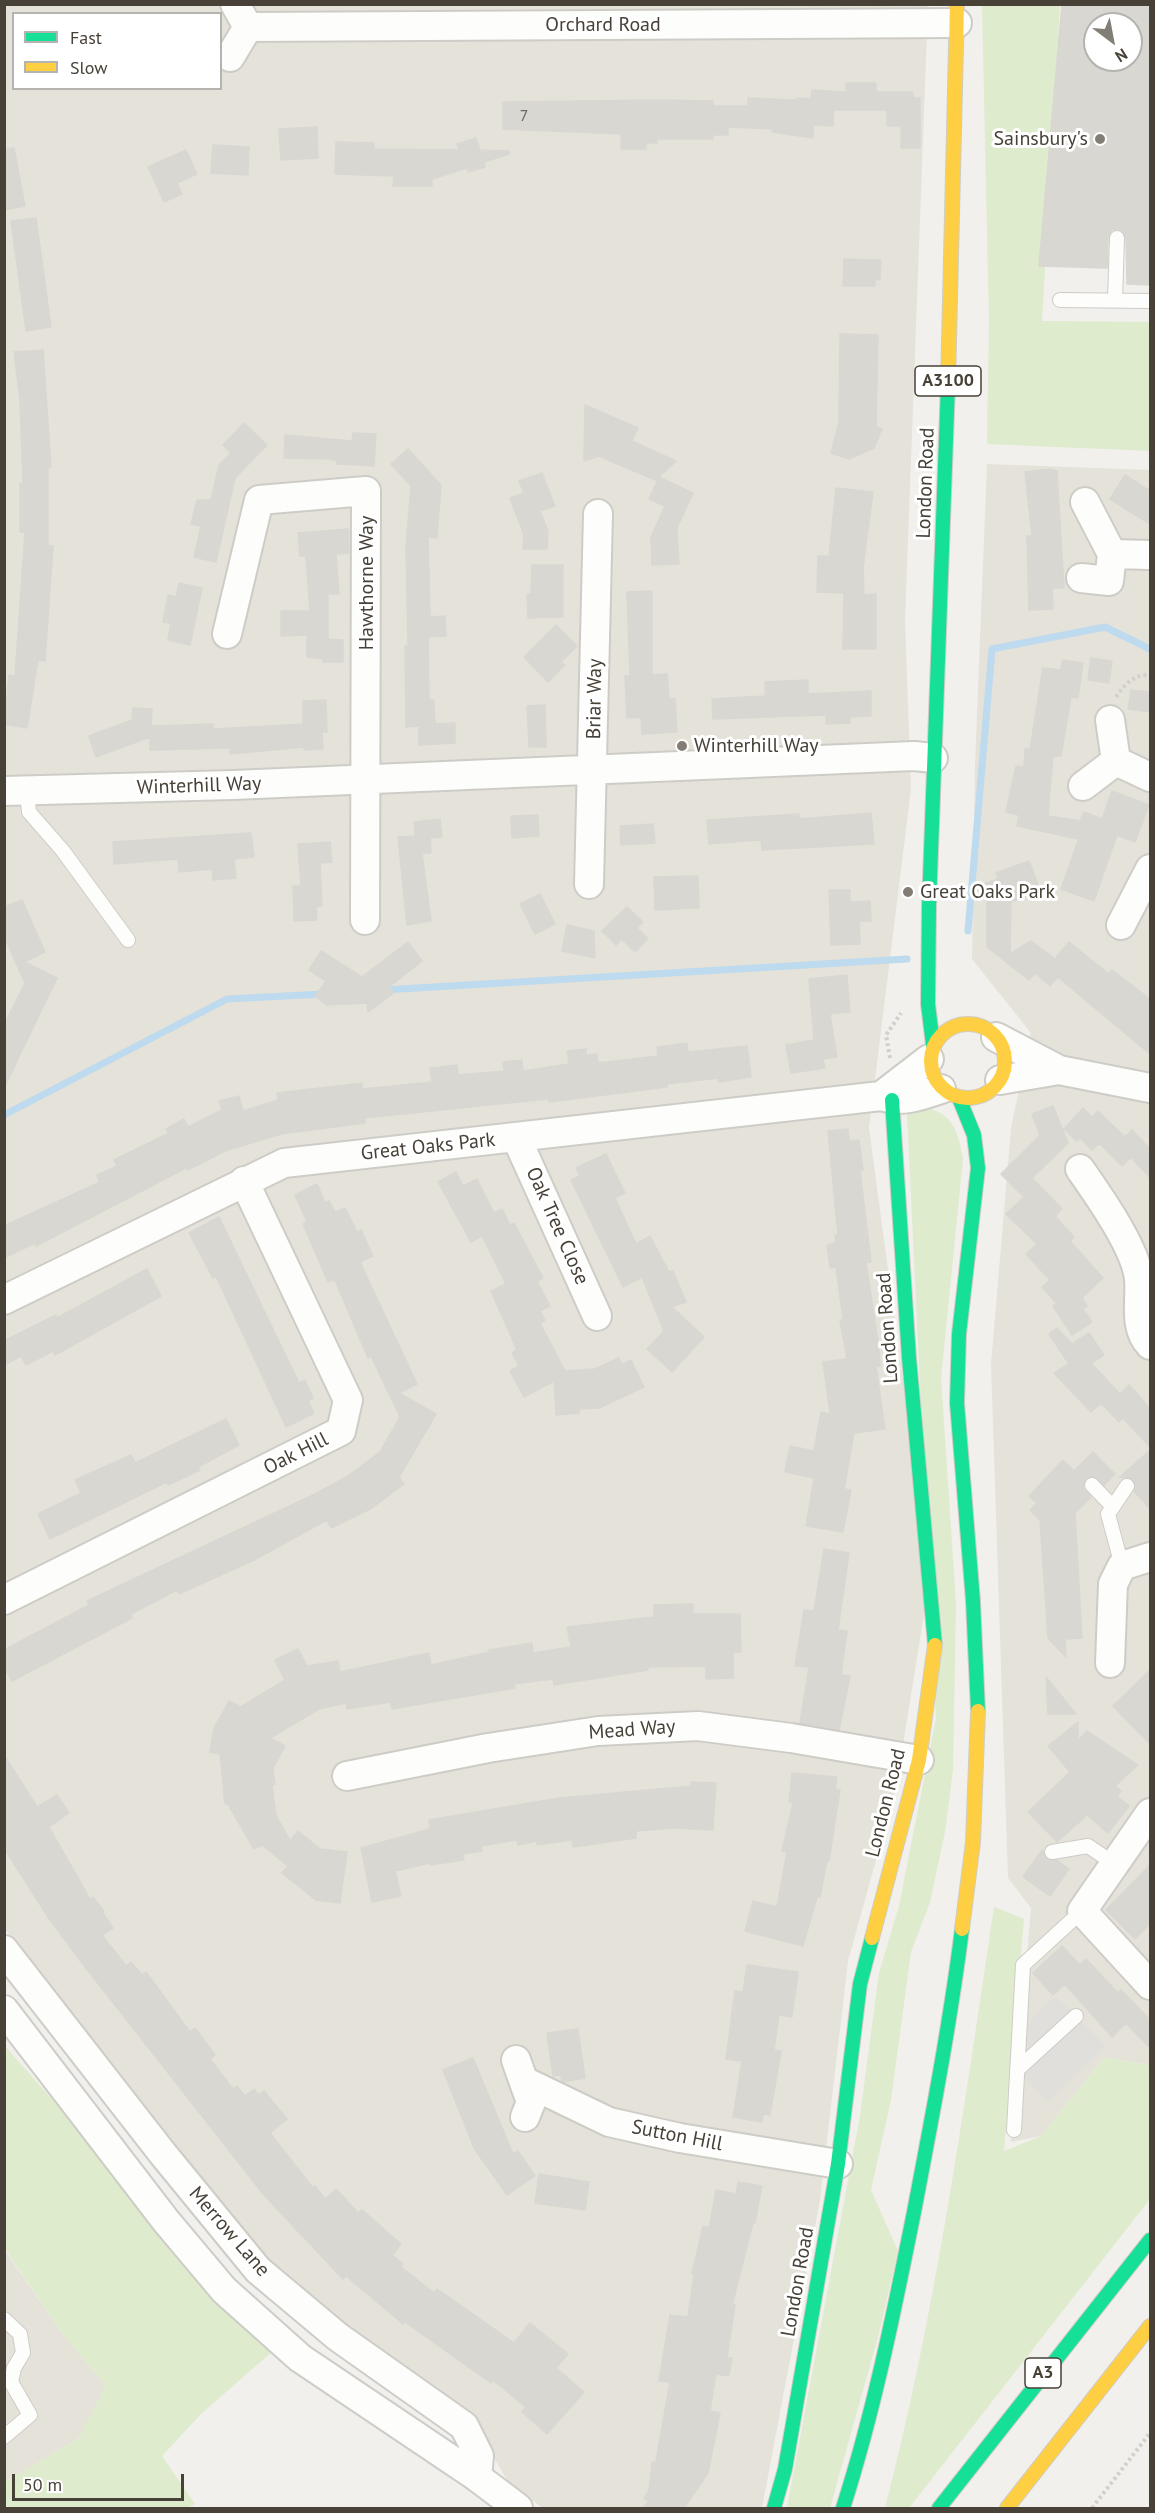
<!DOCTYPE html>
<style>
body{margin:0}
#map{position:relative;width:1155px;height:2513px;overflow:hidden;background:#f1f0ec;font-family:"PT Sans",sans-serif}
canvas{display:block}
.frame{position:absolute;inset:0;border:6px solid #474137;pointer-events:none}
.legend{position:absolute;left:12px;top:12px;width:210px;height:78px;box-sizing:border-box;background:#fff;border:2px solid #b5b3af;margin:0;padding:8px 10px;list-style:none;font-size:18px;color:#474137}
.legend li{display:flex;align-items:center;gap:12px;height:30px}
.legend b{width:30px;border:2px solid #b5b3af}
.north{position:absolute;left:1083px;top:12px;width:60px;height:60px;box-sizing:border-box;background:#fff;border:2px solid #b5b3af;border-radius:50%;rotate:148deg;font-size:16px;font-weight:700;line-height:24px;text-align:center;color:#474137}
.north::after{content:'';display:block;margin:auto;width:21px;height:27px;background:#827e76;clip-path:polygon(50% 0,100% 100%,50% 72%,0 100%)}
.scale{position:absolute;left:12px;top:2474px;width:172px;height:27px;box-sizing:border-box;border:3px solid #474137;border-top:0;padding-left:8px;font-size:18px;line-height:21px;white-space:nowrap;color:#474137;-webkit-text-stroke:4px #fff;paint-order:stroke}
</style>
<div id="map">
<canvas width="1155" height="2513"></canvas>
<div class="frame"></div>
<ul class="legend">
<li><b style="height:8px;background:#16e098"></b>Fast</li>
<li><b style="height:8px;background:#ffcf43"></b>Slow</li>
</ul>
<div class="north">N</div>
<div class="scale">50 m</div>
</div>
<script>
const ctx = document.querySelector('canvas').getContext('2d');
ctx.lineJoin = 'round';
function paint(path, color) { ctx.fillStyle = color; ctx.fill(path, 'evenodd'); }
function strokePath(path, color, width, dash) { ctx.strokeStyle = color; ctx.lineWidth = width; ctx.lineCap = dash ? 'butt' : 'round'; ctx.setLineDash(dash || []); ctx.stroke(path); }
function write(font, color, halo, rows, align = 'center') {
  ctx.font = font + ' "PT Sans",sans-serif'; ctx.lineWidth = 6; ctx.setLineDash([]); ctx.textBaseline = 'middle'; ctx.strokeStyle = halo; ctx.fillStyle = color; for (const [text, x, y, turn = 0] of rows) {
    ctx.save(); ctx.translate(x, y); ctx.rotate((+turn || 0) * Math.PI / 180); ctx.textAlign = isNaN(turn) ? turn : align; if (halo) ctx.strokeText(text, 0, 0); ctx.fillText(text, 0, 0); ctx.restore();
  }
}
paint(new Path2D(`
 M5 5H928L905 620 911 789 869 1128 907 1411 926 1602 896 1788 848 1961 820 2200 762 2508H543L510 2485 473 2422 367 2348 260 2256 5 1929ZM14 14H220V88H14Z
 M987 464 1150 470V2065L1104 2058 1041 2136 1011 2142 1031 1908 1008 1878 991 1364 1011 1128 1031 1033 972 959 975 764Z
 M4 2249 61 2332 106 2385 79 2438 5 2482Z`), '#e5e2d9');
paint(new Path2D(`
 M982 5H1060L1042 321 1150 322V451L987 444 989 321Z
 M919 1107C952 1110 958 1130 963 1159L941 1378 956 1604 953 1770 945 1832 930 1902 911 1952 891 2100 871 2190 898 2251 878 2337 830 2508H787L860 2116 879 1973 899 1906 936 1718 907 1113Z
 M994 1907 1024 1919 1004 2151 1041 2136 1104 2058 1150 2065V2199L909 2508H885C936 2312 964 2108 994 1907Z
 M4 2045 274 2350 201 2414 162 2456 195 2504 187 2508H5V2482L79 2438 106 2385 61 2332 5 2249Z`), '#deebcd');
paint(new Path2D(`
 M1056 1996 1106 2046 1048 2102 1023 2077 1025 2026Z`), '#e0dfdb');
strokePath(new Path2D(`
 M968 931 992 649 1105 627 1150 649
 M383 990 907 959
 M4 1115 227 999 324 994`), '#bddaee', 7);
const building = new Path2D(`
 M1062 4H1150V285L1127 284 1126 238 1118 229 1112 230 1108 237 1107 268 1039 266ZM1095 24H1131V60H1095Z
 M846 83H876V92H913V98H920V148H901V126H887V110H834L833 126 813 125V138L772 132 773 129 728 127V135H713V139H657V143H646V149H621V134L503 129V102L656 100 713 101V106H748V98L797 100V98L811 99 812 90 846 92Z
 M317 127 318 158 281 160 279 129Z
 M476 138 480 150 509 151V154L484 162 485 167 468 172 467 168 432 179V186H393L394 176 335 174 336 142 374 143V149L459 150 457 144Z
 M213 145 249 147 248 175 211 173Z
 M14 148 25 206 4 210V149Z
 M186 150 197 174 177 183 182 194 164 202 148 167Z
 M36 218 51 327 26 331 11 221Z
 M844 259 881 260 880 280 875 279V286H843Z
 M840 334 878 335 876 427 882 429 874 448 849 459 831 453 839 422Z
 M43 350 51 467H48V546H53L45 661 38 660 27 728 4 724 9 675 15 676 25 532H20V483H23L20 401 14 352Z
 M585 405 638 428 632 441 676 461 659 477 693 493 677 528 679 564 652 565 651 537 665 506 649 499 659 477 655 480 599 456 584 461Z
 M244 423 267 445 235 478 216 562 194 557 201 526 191 524 197 500H211L219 465 231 453 223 445Z
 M353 433 376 434 374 466 337 464V461L329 459 284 458 285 435 352 441Z
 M408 449 441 485 437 538 428 537 430 617 445 616 446 636 428 637 429 700H434L435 724 455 723V743L419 745V726L406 727 405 646H408L406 546 411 486 391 464Z
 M1049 469 1057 471 1064 588H1052L1053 609 1029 610 1027 536H1032L1025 472Z
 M542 473 555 506 540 511 548 531 547 549H523L524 535 510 498 524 493 519 481Z
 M1125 475 1150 491V524L1110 499Z
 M836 488 873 492 863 568 864 595 876 594V649H843L844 593 817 592 818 556H829Z
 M348 529 349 553 336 554 339 594H328V639L343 640V662H323V659L307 657V635L281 636V611H310L306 556H300L298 533Z
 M532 565H563V617L528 618 527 594H531Z
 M179 583 202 588 190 645 168 640 171 623 163 622 168 595 176 597Z
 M652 591V675L667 674 669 699 675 698 677 732 642 734 641 717 627 718 625 676H630L627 592Z
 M556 625 577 646 561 662 565 665 548 682 524 657Z
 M1091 658 1112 661 1109 683 1088 680Z
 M1062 660 1083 663 1078 698 1071 697 1061 756H1053L1048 816 1080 821 1084 812 1102 819 1112 791 1149 805 1135 842 1117 835 1094 901 1061 889 1078 841 1083 840 1017 826 1019 815 1006 812 1016 766 1024 767 1025 749H1030L1043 668 1061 670Z
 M808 680V694L871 691V716L850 717V723L826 724V715L713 719 712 699 765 696V682Z
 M1131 690 1150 692V712L1128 709Z
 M326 700 327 732H322L323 749 304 750V747L230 754V748L150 750V737L96 757 89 736 132 720 133 708 152 709 151 726 213 724V729L303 724V701Z
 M545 705 546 747H529L527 706Z
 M871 813 874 844 762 850 761 840 709 844 707 820 799 814V819Z
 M538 815 539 836 512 838 511 816Z
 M440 819 442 837 430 838 431 853H422L431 921 407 925 398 837 415 836 414 822Z
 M653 824 655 843 621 845 620 826Z
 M251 833 254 857 234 859 236 878 213 880 212 869 179 872 178 859 114 864 113 842Z
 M330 842 332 862 320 863 322 906 316 907 317 920 294 921 293 886H301L298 844Z
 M1029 861 1040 890 1011 902 1010 954 1031 941 1055 959 1069 942 1109 974 1112 970 1150 999V1054L1058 977 1050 986 1035 973 1029 980 987 947V892L984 884 998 879 996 873Z
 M698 876 699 908 655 910 654 877Z
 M829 890H850V902L870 901 871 921H859L860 944 831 945Z
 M540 894 555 924 535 934 520 904Z
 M22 900 45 952 24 962 57 978 4 1088V1025L25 983 4 936V907Z
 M627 907 643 922 637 928 648 939 635 952 622 939 616 945 602 931Z
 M567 925 594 931 595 958 562 951Z
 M408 942 422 961 389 987 394 993 368 1012 367 1003 327 1005 315 997 326 981 309 970 321 951 362 977Z
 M847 975 850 1012 830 1014 837 1057 823 1059 825 1068 791 1073 786 1045 814 1040 809 979Z
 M687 1043 688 1052 747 1046 751 1077 719 1082 718 1078 667 1084V1087L549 1102V1099L508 1103 365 1118V1123L281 1134 225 1151 188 1170 186 1168 36 1246 35 1243 4 1258V1226L100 1182 97 1175 117 1166 114 1160 169 1133 166 1129 184 1119 188 1127 222 1110 219 1101 239 1096 243 1111 278 1100 277 1093 362 1083V1089L432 1082 430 1068 457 1065 458 1075 504 1071 503 1062 522 1060 523 1071 569 1064 567 1051 586 1049V1055L597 1054 598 1063 658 1056 657 1047Z
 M1053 1106 1068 1143 1032 1178 1062 1209 1055 1216 1074 1237 1070 1241 1103 1278 1082 1298 1087 1306 1083 1309 1092 1322 1072 1335 1053 1306 1057 1304 1042 1287 1050 1280 1026 1254 1037 1244 1006 1214 1024 1197 1001 1174 1040 1135 1032 1114Z
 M1083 1108 1092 1117 1098 1111 1125 1137 1132 1130 1150 1149V1178L1131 1157 1122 1166 1099 1143 1092 1150 1080 1138 1077 1141 1064 1129Z
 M848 1129 849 1141 859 1140 863 1170 860 1171 871 1262H866L879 1348 880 1366 876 1367 885 1429 854 1433 844 1489 851 1490 843 1532 806 1526 814 1478 785 1472 790 1446 814 1451 821 1412 830 1414 823 1362 847 1359 840 1320H843L836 1267 830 1268 827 1245 836 1243 835 1235H838L828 1131Z
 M606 1154 625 1193 615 1198 636 1244 650 1236 669 1272 673 1271 686 1302 672 1307 704 1337 672 1372 647 1349 664 1331 642 1277 623 1287 571 1180 580 1176 576 1168Z
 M456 1172 463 1186 477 1179 494 1213 502 1209 510 1225 514 1223 543 1278 537 1281 550 1306 540 1311 545 1320 540 1323 565 1371 595 1369 619 1358 622 1365 631 1360 644 1387 599 1408 579 1409V1413L556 1415 554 1381 524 1397 510 1371 519 1366 512 1353 517 1350 491 1291 506 1284 482 1236 471 1242 438 1182Z
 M317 1184 325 1203 329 1201 335 1212 345 1208 357 1232 361 1230 373 1256 360 1262 417 1384 399 1393 436 1414 399 1477 404 1484 372 1508 331 1528 327 1520 254 1560 179 1594 177 1590 131 1614 132 1618 12 1681 4 1667V1650L89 1605 87 1601 315 1494 348 1476 380 1452 400 1417 371 1356 368 1358 335 1280 328 1282 303 1224 307 1222 295 1195Z
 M219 1217 299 1383 305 1380 313 1398 308 1401 314 1413 286 1427 216 1276 213 1278 189 1233Z
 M147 1269 161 1296 55 1355 53 1351 26 1365 21 1356 4 1365V1341L56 1315 57 1318Z
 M1057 1328 1072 1344 1089 1333 1104 1355 1091 1363 1120 1394 1129 1385 1142 1399 1150 1410V1447L1123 1418 1119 1422 1101 1403 1091 1412 1054 1373 1069 1364 1049 1334Z
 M226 1419 239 1445 198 1467 200 1470 168 1485 167 1482 50 1539 38 1514 81 1493 75 1480 131 1455 135 1463Z
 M1150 1450V1509L1134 1491 1136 1486 1132 1479 1120 1477Z
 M1093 1452 1115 1474 1104 1485 1095 1477 1085 1479 1083 1488 1091 1497 1075 1513 1082 1638 1065 1639 1066 1657 1048 1638 1040 1520 1030 1510 1037 1503 1029 1496 1063 1460 1074 1471Z
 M824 1549 849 1553 838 1630 847 1631 841 1675 850 1676 839 1730 800 1723 809 1667 795 1666 804 1610 814 1611Z
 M693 1604V1614H740L741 1652H733V1678L706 1679V1666L648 1667V1670L554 1685 553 1679 514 1684 515 1688 392 1709 390 1702 347 1709 346 1703 319 1709 270 1738 285 1746 273 1768 275 1784 272 1785 276 1815 290 1841 298 1831 320 1849 347 1852 340 1903 316 1900 282 1873 288 1866 262 1845 254 1849 228 1804H225L220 1754 210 1752 214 1728 229 1701 241 1707 285 1680 275 1660 298 1649 307 1666 338 1661 340 1672 429 1653 431 1665 490 1652 489 1650 532 1643 533 1653 571 1647 567 1627 654 1617V1605Z
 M1150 1670V1744L1113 1706Z
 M1046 1677 1076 1714H1048Z
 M1078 1722V1741L1087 1731 1138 1765 1115 1786 1121 1791 1117 1796 1129 1806 1108 1833 1087 1815 1057 1842 1028 1812 1070 1772 1048 1746Z
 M4 1755 37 1807 57 1795 69 1813 49 1827 90 1899 93 1897 104 1911 102 1912 113 1928 102 1935 126 1966 131 1962 142 1975 146 1972 190 2032 195 2028 215 2055 210 2059 233 2089 237 2086 245 2096 254 2089 259 2095 264 2091 287 2119 270 2133 313 2188 315 2186 325 2199 336 2189 358 2213 362 2210 401 2244 392 2255 403 2264 401 2267 434 2293 437 2289 446 2295 514 2343 530 2323 568 2354 556 2368 584 2392 547 2434 522 2412 526 2407 493 2380 491 2383 405 2322 403 2324 346 2276 343 2279 264 2195 82 1963 48 1917 4 1848Z
 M792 1773 837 1777 835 1790H840L829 1861H827L820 1897H817L803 1946 745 1931 753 1901 777 1907 787 1852 782 1851 793 1803 789 1802Z
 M691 1782 716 1783 713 1830 673 1828 636 1831V1838L573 1847 572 1840 537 1845V1841L518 1845 517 1840 481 1846 482 1851 463 1854 464 1860 430 1865V1863L395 1871 401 1896 372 1902 361 1848 430 1829 429 1820 559 1798 691 1786Z
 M1042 1850 1048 1860H1057L1069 1869 1050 1896 1023 1877Z
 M1150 1865V1924L1135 1939 1106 1910Z
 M1062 1946 1080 1965 1086 1959 1118 1993 1121 1990 1150 2020V2048L1126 2023 1112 2037 1065 1984 1053 1995 1033 1973Z
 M747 1965 798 1972 792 2017 779 2015 774 2050 781 2051 770 2115 763 2114 762 2122 733 2117 742 2061 726 2059 735 1991 743 1992Z
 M578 2029 585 2078 563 2082 560 2075 553 2076 547 2033Z
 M473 2058 513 2154 518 2151 535 2176 507 2195 474 2148 443 2070Z
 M539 2174 589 2182 585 2210 535 2203Z
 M738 2182 762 2186 755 2223H753L732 2305H735L727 2358H732L729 2376 716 2374 710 2411 720 2413 708 2473 684 2508H643L649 2501 644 2498 649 2491 652 2462H656L670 2382 659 2381 670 2315 688 2317 694 2274H692L703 2226 709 2228 716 2190 736 2194Z`);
paint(building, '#d9d7d2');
strokePath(building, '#d9d7d2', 1.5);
const lane = new Path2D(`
 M1060 300 1150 301
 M1115 300 1117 238
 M27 792 29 812 63 851 128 940
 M1092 1485 1113 1507
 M1122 1566 1108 1514 1127 1486
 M1052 1852 1088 1846 1115 1864
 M1017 2070 1076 2016
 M1014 2130 1023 1965 1082 1911
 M4 2319 20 2334 23 2353 14 2368 11 2382 30 2415 4 2437`);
const street = new Path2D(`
 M248 27 957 23
 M230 57 248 27 235 4
 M1112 554 1150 555
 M1081 578 1109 581 1112 554 1085 502
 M227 634 259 500 366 491 365 920
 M1116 761 1150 777
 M1083 786 1116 761 1110 720
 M4 791 233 785 914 756 933 758
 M589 884 598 514
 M1121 925 1150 869
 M996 1037 1059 1070 1150 1088
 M1000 1080 1059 1070
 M881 1096 929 1059
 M516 1137 597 1316
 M1080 1169C1098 1195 1136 1248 1139 1279 1141 1301 1133 1327 1150 1345
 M4 1300 284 1163 881 1096C902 1103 920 1096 941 1089
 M4 1600 341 1431 348 1400 244 1181
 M1110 1663 1113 1584 1122 1566 1150 1557
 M347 1776 488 1748 598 1731 698 1726 791 1738 919 1760
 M1150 1813 1082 1911 1150 1985
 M4 1950 163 2154 258 2270 338 2337 464 2426 479 2456 477 2477
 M4 2010 166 2221 224 2290 300 2358 477 2477 518 2508
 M516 2060 531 2102 525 2117
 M524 2081 609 2122 680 2138 838 2164`);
const fast = new Path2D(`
 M933 1045 928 1004 929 906 948 384
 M959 1098 974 1135 978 1168 959 1334 957 1403 973 1601 978 1711
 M892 1100 909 1358 935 1645
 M774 2508 785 2469 838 2164 860 1984 872 1938
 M843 2508C874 2411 894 2312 914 2212 932 2118 950 2024 962 1929
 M939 2508 1150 2240`);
const slow = new Path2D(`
 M948 384 957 4
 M931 1061a37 37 0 1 1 74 0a37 37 0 1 1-74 0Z
 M962 1929 973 1842 978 1711
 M872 1938 919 1760 935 1645
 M1007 2508 1150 2326`);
strokePath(lane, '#cdccc7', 16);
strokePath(street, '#cdccc7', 32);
strokePath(fast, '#d0cdc3', 16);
strokePath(slow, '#d0cdc3', 16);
strokePath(new Path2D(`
 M1116 697C1125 684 1134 674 1150 675
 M890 1058 886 1035 901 1013
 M1092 2508 1150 2433`), '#d1d0cb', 4, [3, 3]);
strokePath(lane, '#fdfdfc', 14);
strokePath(street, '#fdfdfc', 28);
strokePath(fast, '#16e098', 14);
strokePath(slow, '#ffcf43', 14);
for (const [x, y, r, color] of [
 [1100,139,6,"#827e76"],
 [682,746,6,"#827e76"],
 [908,892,6,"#827e76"]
]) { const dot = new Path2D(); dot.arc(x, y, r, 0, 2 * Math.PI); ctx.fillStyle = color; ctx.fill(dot); strokePath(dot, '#fff', 2); }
write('16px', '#6d685f', null, [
 ["7",524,116]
]);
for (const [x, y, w] of [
 [948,381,66],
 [1043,2373,36]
]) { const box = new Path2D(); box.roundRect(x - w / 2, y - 15, w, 30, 4.5); ctx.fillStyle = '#fff'; ctx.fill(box); strokePath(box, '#474137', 1.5); }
write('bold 18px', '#474137', null, [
 ["A3100",948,381],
 ["A3",1043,2373]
]);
write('20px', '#474137', '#fff', [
 ["Orchard Road",603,25],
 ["London Road",926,483,-88],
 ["Hawthorne Way",367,583,-90],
 ["Briar Way",595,699,-89],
 ["Winterhill Way",199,786,-2],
 ["Great Oaks Park",428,1147,-6],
 ["Oak Tree Close",557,1226,66],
 ["London Road",888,1328,-94],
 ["Oak Hill",296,1454,-27],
 ["Mead Way",632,1730,-4],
 ["London Road",886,1803,-76],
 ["Sutton Hill",677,2136,11],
 ["Merrow Lane",229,2232,49],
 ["London Road",798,2282,-80]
]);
write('20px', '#474137', '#fff', [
 ["Sainsbury's",1088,139,"right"],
 ["Winterhill Way",694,746],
 ["Great Oaks Park",920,892]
], 'left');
</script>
